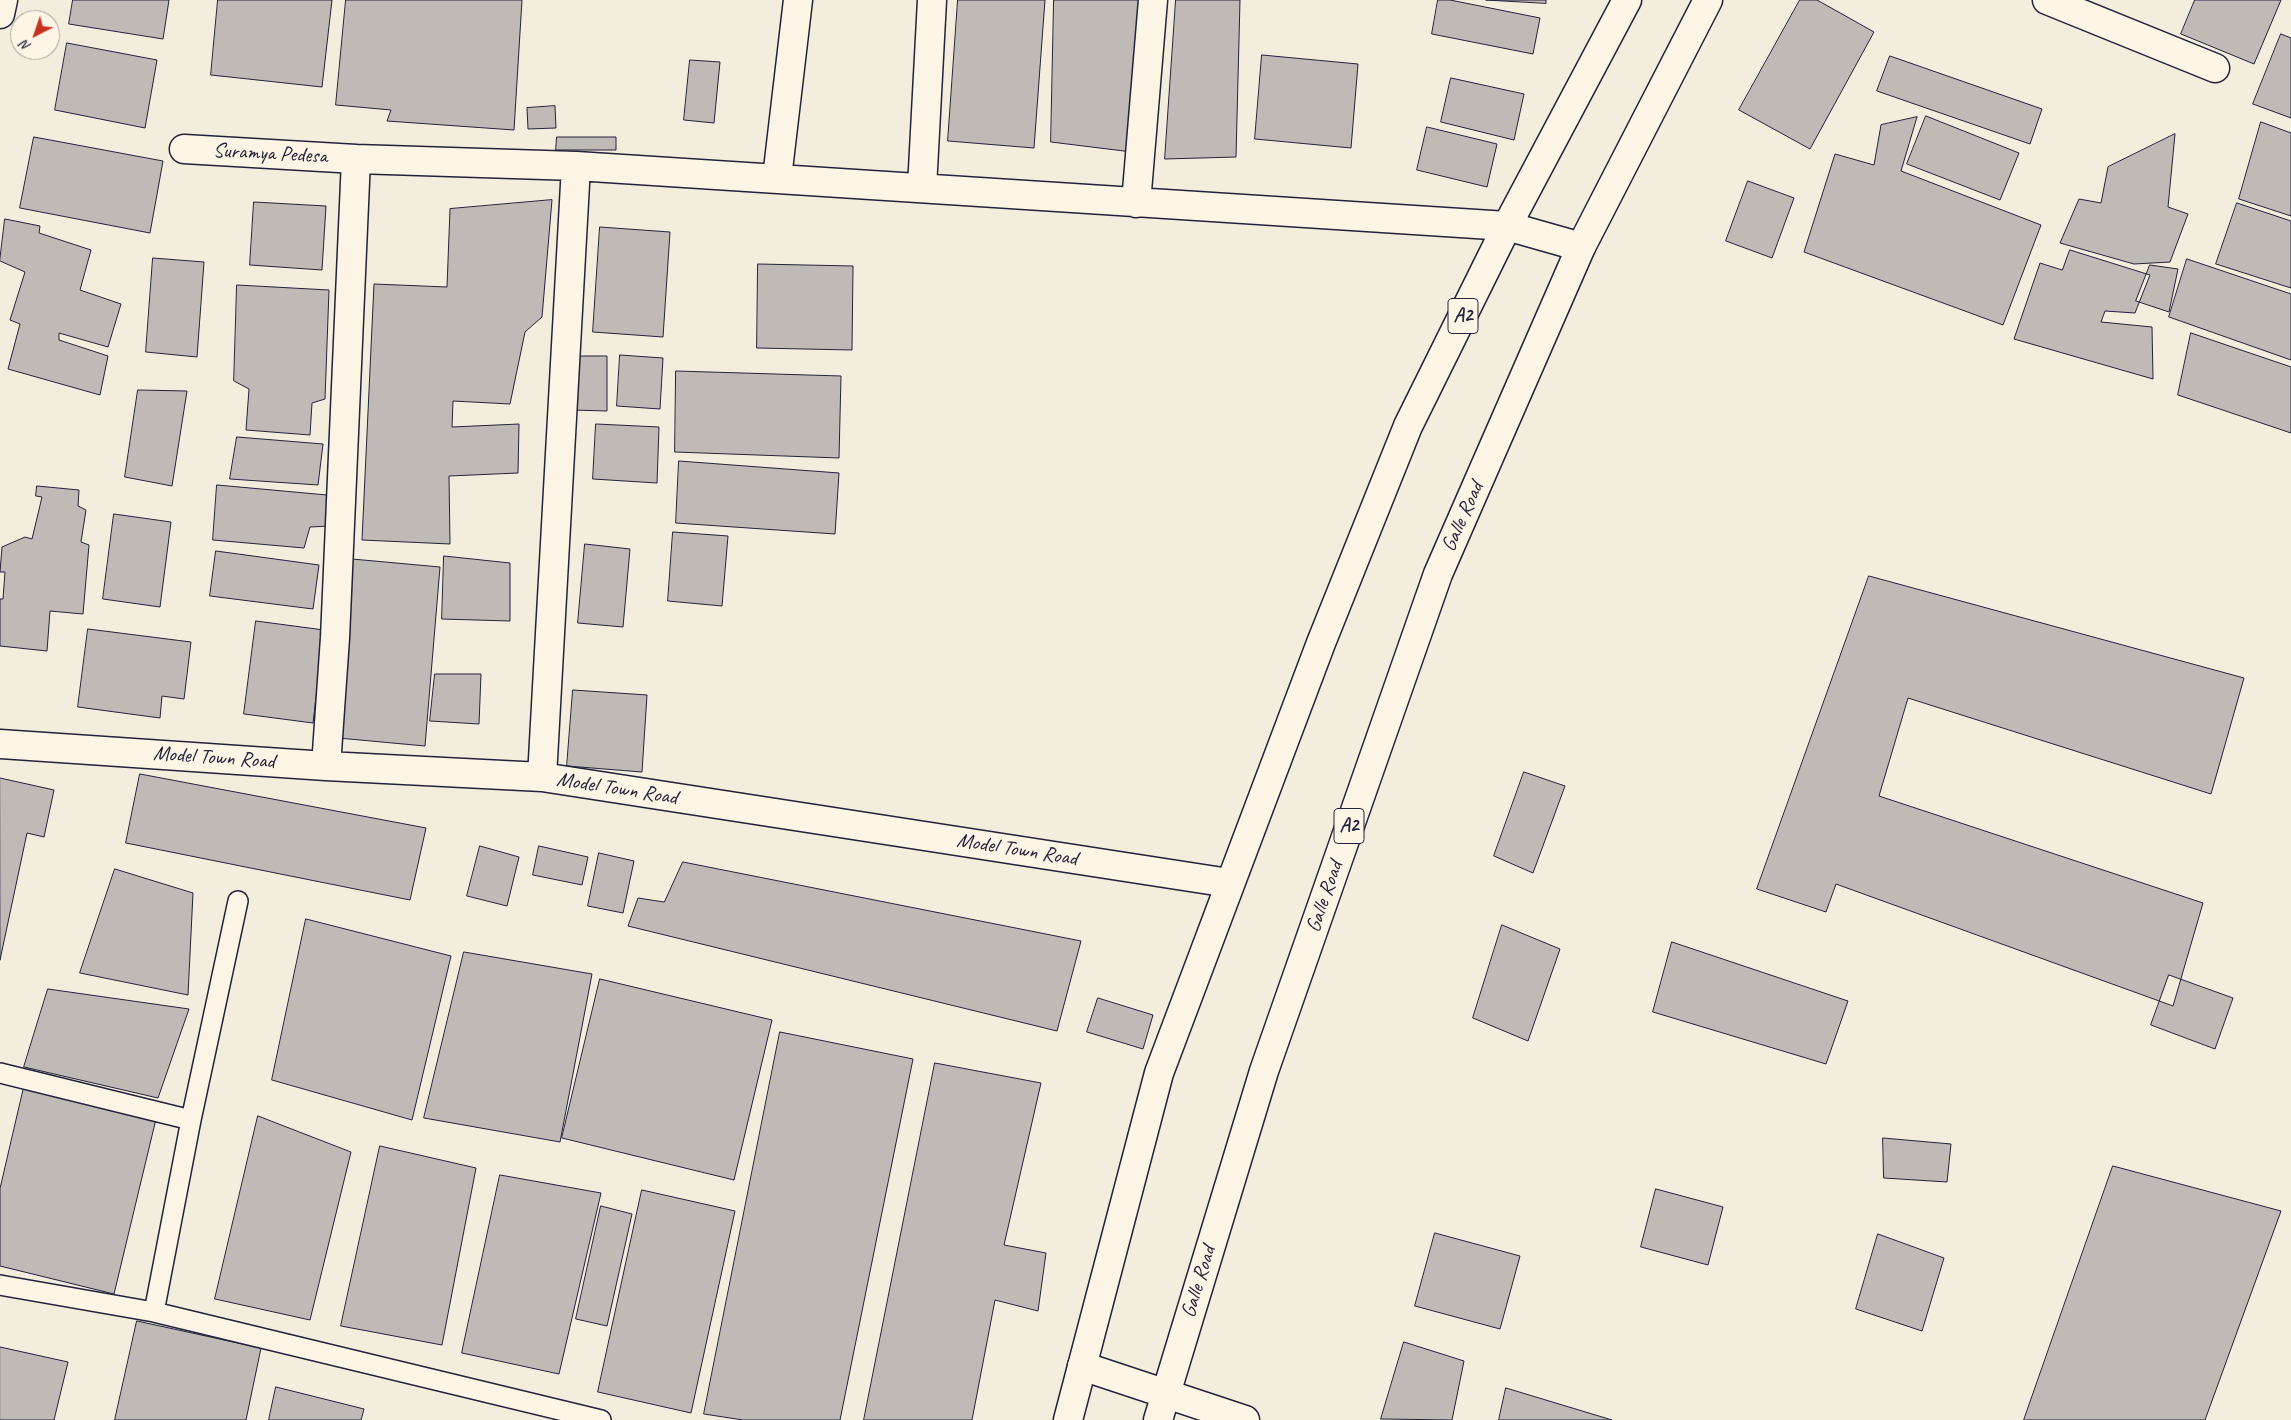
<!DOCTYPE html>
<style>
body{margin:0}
#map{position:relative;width:2291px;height:1420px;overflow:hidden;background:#f3edde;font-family:Caveat,sans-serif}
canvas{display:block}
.north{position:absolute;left:10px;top:10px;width:50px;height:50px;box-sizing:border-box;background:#fcf5e5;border:1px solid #a5a1a1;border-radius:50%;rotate:221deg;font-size:14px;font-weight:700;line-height:20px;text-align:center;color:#22223b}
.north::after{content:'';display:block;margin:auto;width:18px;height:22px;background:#c8321e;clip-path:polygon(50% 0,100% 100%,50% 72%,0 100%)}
</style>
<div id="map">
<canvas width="2291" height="1420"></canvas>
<div class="north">N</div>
</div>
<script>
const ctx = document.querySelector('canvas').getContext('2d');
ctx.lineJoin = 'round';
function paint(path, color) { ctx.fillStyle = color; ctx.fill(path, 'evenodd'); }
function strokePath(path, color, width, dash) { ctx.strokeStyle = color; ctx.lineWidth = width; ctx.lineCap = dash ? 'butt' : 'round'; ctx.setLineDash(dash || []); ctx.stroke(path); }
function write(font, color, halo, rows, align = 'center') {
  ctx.font = font + ' Caveat,sans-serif'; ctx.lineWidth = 4; ctx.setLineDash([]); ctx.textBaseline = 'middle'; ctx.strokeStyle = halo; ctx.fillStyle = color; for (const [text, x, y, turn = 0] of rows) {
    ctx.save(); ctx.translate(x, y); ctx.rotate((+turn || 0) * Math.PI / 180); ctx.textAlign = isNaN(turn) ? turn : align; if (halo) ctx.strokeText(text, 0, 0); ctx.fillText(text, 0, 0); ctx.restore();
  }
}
const building = new Path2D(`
 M73 0H169L163 39 69 24Z
 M218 0H332L322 87 211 75Z
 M346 0H522L514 130 387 121 391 110 336 105Z
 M958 0H1045L1034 148 948 141Z
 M1054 0H1140L1132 152 1051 142Z
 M1176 0H1240L1236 157 1165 159Z
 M1438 0H1450L1540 18 1533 54 1432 34Z
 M1486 0H1546V3Z
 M1800 0H1817L1874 32 1810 149 1739 110Z
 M2195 0H2281L2254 64 2181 34Z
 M2281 34 2291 38V118L2253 104Z
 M67 43 157 60 145 128 55 110Z
 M1262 55 1358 64 1351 148 1255 139Z
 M1890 56 2042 109 2030 144 1877 91Z
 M690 60 720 62 714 123 684 120Z
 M1451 78 1524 94 1514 140 1441 122Z
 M555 106 556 128 528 129 527 108Z
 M1926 116 2019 153 2000 200 1907 164Z
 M1917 117 1901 171 2041 225 2003 325 1804 252 1835 154 1874 165 1881 125Z
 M2261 122 2291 133V216L2239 199Z
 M1427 127 1497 144 1487 187 1417 170Z
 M2175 134 2168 207 2188 214 2170 262 2134 264 2060 243 2079 199 2101 203 2108 167Z
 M34 137 163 161 150 233 20 208Z
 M557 137H616V150H556Z
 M1748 181 1794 198 1772 258 1726 241Z
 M552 200 542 317 525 332 510 404 453 401 452 427 519 424 518 473 449 476 450 544 362 540 374 284 447 287 450 209Z
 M254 202 326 206 322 270 250 265Z
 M2237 203 2291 221V288L2216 264Z
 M5 219 40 226 39 233 91 250 80 290 121 304 108 347 59 333V340L108 356 100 395 8 369 20 324 10 320 25 272 0 261Z
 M600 227 670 232 663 337 593 332Z
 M2070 250 2150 275 2135 313 2105 311 2101 322 2152 327 2153 379 2014 339 2040 263 2062 270Z
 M153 258 204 262 197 357 146 352Z
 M2187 259 2291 294V360L2169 317Z
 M758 264 853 266 852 350 757 348Z
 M2150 265 2178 269 2169 312 2136 301Z
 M237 285 329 290 325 399 312 403 310 435 246 430 249 389 234 381Z
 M2191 333 2291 367V433L2178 395Z
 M620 355 663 358 660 409 617 406Z
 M574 356H607V411L573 410Z
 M676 371 841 376 839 458 675 452Z
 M138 390 187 391 172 486 125 477Z
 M596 424 659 427 657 483 593 479Z
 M237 437 323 444 318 485 230 479Z
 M679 461 839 473 835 534 676 523Z
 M217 485 327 495 330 526 310 527 304 548 213 540Z
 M37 486 79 490 78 506 86 510 81 542 89 545 83 614 50 611 47 651 0 646V599H3L5 572H0L2 547 25 537 32 539 42 497 36 496Z
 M114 514 171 522 160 607 103 599Z
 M673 532 728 536 722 606 668 601Z
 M585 544 630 549 623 627 578 623Z
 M216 551 319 565 313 609 210 596Z
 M444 556 510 563V621L442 619Z
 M352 559 440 567 425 746 338 738Z
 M1869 576 2244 678 2211 794 1908 698 1879 796 2203 903 2173 1006 1836 884 1826 912 1757 889Z
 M256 621 324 630 313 723 244 714Z
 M88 629 191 642 184 699 162 696 160 718 78 707Z
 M435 674H481L479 724 430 721Z
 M573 690 647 695 642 772 567 766Z
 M1524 772 1565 786 1533 873 1494 856Z
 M140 774 426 828 410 900 126 843Z
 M0 778 54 790 44 837 27 833 0 960Z
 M480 846 519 857 507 906 467 896Z
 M539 846 588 857 582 885 533 875Z
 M599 853 634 861 623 913 588 906Z
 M683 862 1081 941 1057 1031 628 926 638 898 664 902Z
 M115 869 193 893 188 995 80 973Z
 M306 919 451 956 412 1120 272 1080Z
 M1502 925 1560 949 1528 1041 1473 1018Z
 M1672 942 1848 1001 1826 1064 1653 1012Z
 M464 952 592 974 560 1142 424 1118Z
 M2169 975 2233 998 2215 1049 2151 1025Z
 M600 979 772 1020 734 1180 562 1138Z
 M48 989 189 1009 158 1098 24 1067Z
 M1098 998 1153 1015 1143 1049 1087 1032Z
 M780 1032 913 1059 840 1420H743L704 1414Z
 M935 1063 1041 1083 1004 1245 1046 1253 1038 1311 995 1300 972 1420H864Z
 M24 1087 156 1119 114 1294 0 1266V1189Z
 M258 1116 351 1152 310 1320 215 1299Z
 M1883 1138 1951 1144 1947 1182 1884 1178Z
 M380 1146 476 1168 442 1345 341 1326Z
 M2113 1166 2281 1211 2205 1420H2024Z
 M500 1175 601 1193 559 1374 462 1353Z
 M1656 1189 1723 1207 1708 1265 1641 1247Z
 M642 1190 735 1211 691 1413 598 1392Z
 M601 1206 632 1214 607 1326 576 1319Z
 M1435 1233 1520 1256 1500 1329 1415 1306Z
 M1878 1234 1944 1258 1922 1331 1856 1309Z
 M137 1321 261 1348 246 1420H115Z
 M1404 1342 1464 1361 1452 1420 1381 1419Z
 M0 1347 68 1362 54 1420H0Z
 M276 1387 364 1409 361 1420H269Z
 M1506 1388 1612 1420H1499Z`);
paint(building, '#bfbab6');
strokePath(building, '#22223b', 1);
const lane = new Path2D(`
 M0 1073 191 1120
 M0 1285 154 1312 601 1420
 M154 1312 191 1120 238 901`);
const street = new Path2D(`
 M2047 0 2215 68
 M0 14 3 0
 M184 149 356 159
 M777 178 798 0
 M922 188 932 0
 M1136 203 1153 0
 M0 744 326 766 542 777 1229 883
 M326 766 335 638 356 159 576 166 1507 226 1581 247
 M542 777 576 166
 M1082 1366 1245 1420`);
const highway = new Path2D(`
 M1068 1420 1159 1073 1321 643 1408 426 1507 226 1627 0
 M1158 1420 1264 1071 1438 574 1581 247 1708 0`);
strokePath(lane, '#22223b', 22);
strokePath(street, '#22223b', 31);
strokePath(highway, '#22223b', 31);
strokePath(lane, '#fcf5e5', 19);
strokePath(street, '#fcf5e5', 28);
strokePath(highway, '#fcf5e5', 28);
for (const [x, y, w] of [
 [1463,316,30],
 [1349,826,30]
]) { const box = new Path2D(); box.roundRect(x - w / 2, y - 17.5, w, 35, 4); ctx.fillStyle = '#fcf5e5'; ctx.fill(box); strokePath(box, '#22223b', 1); }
write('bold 20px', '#22223b', null, [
 ["A2",1463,316],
 ["A2",1349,826]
]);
write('21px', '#22223b', '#fcf5e5', [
 ["Suramya Pedesa",270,154,3],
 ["Galle Road",1463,517,-66],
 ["Model Town Road",214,758,4],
 ["Model Town Road",617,789,9],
 ["Model Town Road",1017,850,9],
 ["Galle Road",1325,897,-71],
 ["Galle Road",1199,1282,-73]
]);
</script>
